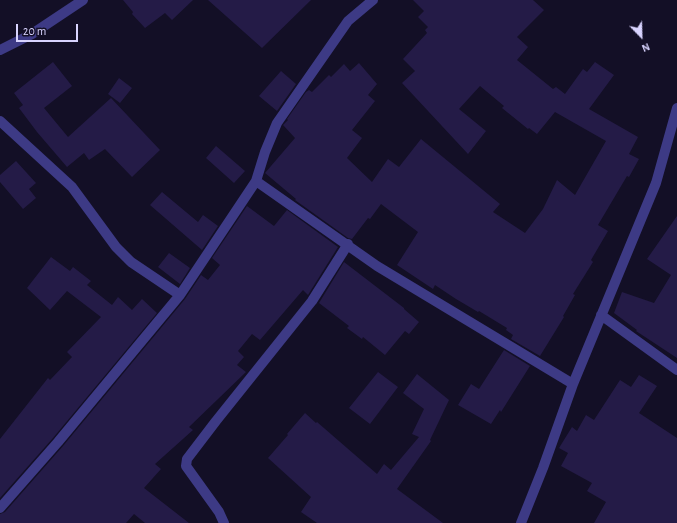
<!DOCTYPE html>
<style>
body{margin:0}
#map{position:relative;width:677px;height:523px;overflow:hidden;background:#130f26;font-family:"Alegreya Sans",sans-serif}
canvas{display:block}
.north{position:absolute;left:621px;top:16px;width:40px;height:40px;-webkit-text-stroke:3px #130f26;paint-order:stroke;rotate:157deg;font-size:11px;font-weight:700;line-height:16px;text-align:center;color:#d9d4ff}
.north::after{content:'';display:block;margin:auto;width:14px;height:18px;background:#d9d4ff;clip-path:polygon(50% 0,100% 100%,50% 72%,0 100%)}
.scale{position:absolute;left:16px;top:24px;width:62px;height:18px;box-sizing:border-box;border:2px solid #d9d4ff;border-top:0;padding-left:5px;font-size:12px;line-height:14px;white-space:nowrap;color:#d9d4ff;-webkit-text-stroke:3px #130f26;paint-order:stroke}
</style>
<div id="map">
<canvas width="677" height="523"></canvas>
<div class="north">N</div>
<div class="scale">20 m</div>
</div>
<script>
const ctx = document.querySelector('canvas').getContext('2d');
ctx.lineJoin = 'round';
function paint(path, color) { ctx.fillStyle = color; ctx.fill(path, 'evenodd'); }
function strokePath(path, color, width, dash) { ctx.strokeStyle = color; ctx.lineWidth = width; ctx.lineCap = dash ? 'butt' : 'round'; ctx.setLineDash(dash || []); ctx.stroke(path); }
paint(new Path2D(`
 M123 0H193L172 20 165 13 145 28 132 14 133 12Z
 M208 0H311L262 48Z
 M413 0H533L544 10 517 37 528 47 517 60 553 89 556 87 565 94 583 69 587 72 595 62 614 75 589 109 638 137 629 154 639 159 629 177 627 176 598 225 608 231 591 260 593 262 573 294 575 295 563 316 564 317 540 356 511 339 513 335 506 330 507 328 479 311 478 312 456 299 435 285 433 289 397 265 418 232 381 204 370 219 368 218 352 239 348 238 295 200 296 199 265 173 295 138 283 125 288 120 287 119 306 92 309 90 312 92 329 75 331 77 344 64 350 71 359 63 377 84 368 95 375 101 352 130 362 138 347 158 372 182 388 159 399 167 421 139 500 204 493 212 525 233 543 209 557 180 575 195 606 141 555 112 537 134 529 128 528 129 502 108 504 106 480 86 459 109 486 131 468 154 402 83 415 71 403 59 427 33 425 30 428 27 418 17 424 11Z
 M53 62 72 86 44 108 68 137 111 98 160 150 132 177 105 149 89 160 84 153 67 167 37 132 19 108 23 105 14 93Z
 M281 71 296 84 277 111 259 96Z
 M119 78 132 88 120 103 108 94Z
 M216 146 245 171 234 183 206 158Z
 M16 161 36 183 29 189 36 198 23 209 0 182V175Z
 M162 192 198 222 203 215 218 226 202 250 150 205Z
 M247 206 274 226 287 210 338 247 308 295 303 290 260 340 252 334 238 351 244 357 237 365 246 372 189 427 193 430 155 464 161 469 144 488 189 523H145L134 514 126 523H0V514L5 512 63 446 185 299 201 275 208 280 220 265 212 258Z
 M677 216V358L636 331 637 330 614 313 622 292 654 303 671 275 647 259Z
 M169 253 190 268 180 284 158 267Z
 M51 257 70 271 73 267 91 281 87 285 112 305 118 297 132 310 142 299 157 313 53 438 0 498V439L48 378 50 380 72 357 67 352 101 317 67 291 50 310 27 288Z
 M344 262 404 308V309L419 322 409 334 405 331 385 355 363 337 362 339 347 328 349 326 319 303Z
 M504 350 530 366 501 412 500 410 491 424 458 405 471 384 479 389Z
 M378 372 398 387 370 424 349 408Z
 M417 374 449 400 430 440 431 441 397 489 443 523H317L301 512 311 497 268 458 288 435 287 434 305 413 316 423 317 422 377 474 384 464 391 470 419 437 412 434 424 409 403 393Z
 M639 375 657 386 639 413 677 438V523H594L606 502 587 491 592 483 561 466 568 453 559 448 572 427 577 431 586 415 594 420 620 380 631 387Z`), '#241b47');
strokePath(new Path2D(`
 M0 50 32 34 83 0
 M0 121 72 187 116 247 131 262 180 295
 M256 181 377 266 573 384
 M601 315 677 370
 M0 508 58 442 180 295 256 181 265 152 277 123 348 21 373 0
 M224 523 219 512 186 466 187 459 216 421 312 301 348 244
 M521 523 543 468 573 384 656 183 677 108`), '#3d3a85', 10);
</script>
